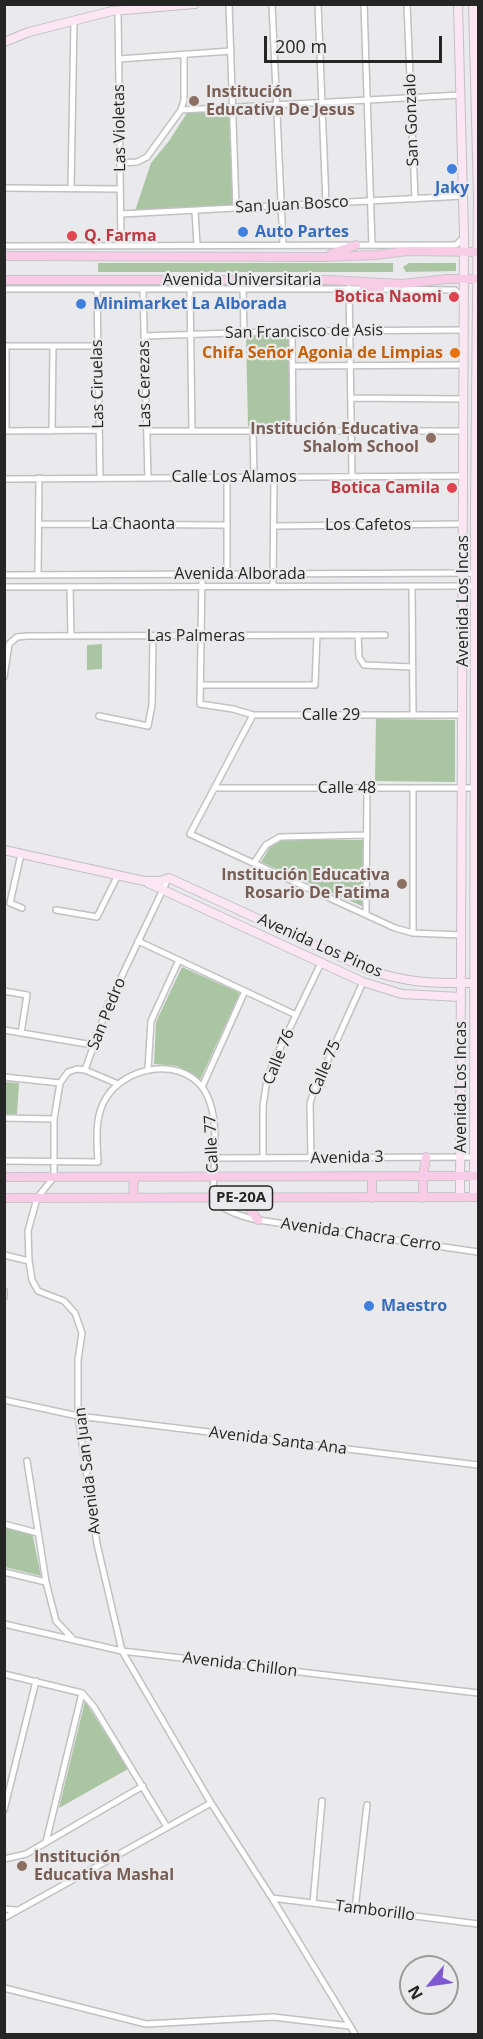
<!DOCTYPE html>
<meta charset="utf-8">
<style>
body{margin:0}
#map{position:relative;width:483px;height:2039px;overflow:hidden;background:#eaeaec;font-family:"Open Sans",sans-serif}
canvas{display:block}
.frame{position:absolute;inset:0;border:6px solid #252525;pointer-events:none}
.north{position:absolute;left:399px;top:1955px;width:60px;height:60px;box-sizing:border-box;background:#eaeaec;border:2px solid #9b9b9c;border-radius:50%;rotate:241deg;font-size:16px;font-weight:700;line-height:24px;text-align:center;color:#252525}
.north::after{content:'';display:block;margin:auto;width:21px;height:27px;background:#7f59d3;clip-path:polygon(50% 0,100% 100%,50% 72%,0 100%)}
.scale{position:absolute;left:264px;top:36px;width:178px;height:27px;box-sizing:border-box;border:3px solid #252525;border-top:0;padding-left:8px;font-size:18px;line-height:21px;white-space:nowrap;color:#252525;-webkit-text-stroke:4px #eaeaec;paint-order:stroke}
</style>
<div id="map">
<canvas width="483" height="2039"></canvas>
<div class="frame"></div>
<div class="north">N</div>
<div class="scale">200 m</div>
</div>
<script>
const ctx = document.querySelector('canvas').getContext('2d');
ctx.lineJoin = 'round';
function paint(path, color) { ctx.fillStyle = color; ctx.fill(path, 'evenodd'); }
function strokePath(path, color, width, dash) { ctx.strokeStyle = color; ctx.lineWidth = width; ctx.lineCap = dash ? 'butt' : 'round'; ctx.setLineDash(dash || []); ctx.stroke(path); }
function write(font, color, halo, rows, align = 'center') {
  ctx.font = font + ' "Open Sans",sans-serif'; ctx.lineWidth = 4.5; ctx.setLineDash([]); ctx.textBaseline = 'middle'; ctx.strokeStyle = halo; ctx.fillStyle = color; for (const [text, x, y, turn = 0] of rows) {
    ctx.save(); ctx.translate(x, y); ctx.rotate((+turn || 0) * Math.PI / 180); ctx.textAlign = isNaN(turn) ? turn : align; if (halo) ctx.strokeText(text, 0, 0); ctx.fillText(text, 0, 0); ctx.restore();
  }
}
paint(new Path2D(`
 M229 111 233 205 135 211 151 163 169 141 187 113Z
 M98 263H393V272H98Z
 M409 263H456V271L406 272 403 267Z
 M246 335H289L290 426H248Z
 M102 644V669L87 670V645Z
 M376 719 455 720V782L375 781Z
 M283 840H363L362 906 261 862 270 847Z
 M182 967 240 993 200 1080 177 1066 154 1064 156 1022Z
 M5 1082 19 1083 17 1114H5Z
 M4 1525 32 1532 41 1576 5 1567Z
 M85 1701 128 1769 59 1808Z`), '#aac5a2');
const street = new Path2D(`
 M229 4 236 208
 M272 4 283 245
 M318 4 326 204
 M364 4 372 245
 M407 4 415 199
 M118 11 121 245
 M119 59 231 51
 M181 110 461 95
 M120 163 137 162 147 157 181 110 184 100V54
 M4 188 120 189
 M71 188 74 20
 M195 211 197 245
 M121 214 463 196
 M4 246 450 245H456L463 238
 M349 288 352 477
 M4 289H368
 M377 289 455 290 463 298
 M97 290 100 478
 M143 290 148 478
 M190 290 192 431
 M243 290 244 332
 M292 331 293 431
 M144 336 292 331 464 330
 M4 346H98
 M6 346V431
 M292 366 463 365
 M351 398 463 399
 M4 431 99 430
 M52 431 53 346
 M147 431H463
 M253 431 254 477
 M4 479 463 476
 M39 524 227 525
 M274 526 463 524
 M38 574 39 478
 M202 574 200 704 233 709 253 715H462
 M227 574V477
 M4 575 475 573
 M273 586 274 477
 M412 586 413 715
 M4 587 475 586
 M70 587 71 636
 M358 635 359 657 364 665 412 667
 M9 644 17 637 27 636 385 635
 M4 677 9 644
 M201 685H315L317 635
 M253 715 190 834 395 928 413 933 461 935
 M99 716 148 726 152 705 153 636
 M215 788H478
 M21 854 10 903 22 908
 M254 863 266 845 280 837 367 835
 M168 879 108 1005 85 1070 77 1069 68 1072 60 1083 54 1119V1177L37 1198 28 1231 29 1261 32 1280 38 1291 64 1301 75 1313 82 1333 78 1360V1416L97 1544 122 1651 211 1803 272 1898 355 2034
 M56 910 97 917 118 875
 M366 914 367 788
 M413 933V788
 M138 941 296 1015
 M4 991 27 995 21 1033
 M4 1030 93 1045
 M148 1069 151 1021 179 960
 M85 1070 118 1084
 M4 1077 60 1083
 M202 1087 245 991
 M4 1118 54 1119
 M215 1158 478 1157
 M263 1158V1106L266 1086 272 1065 321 963
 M311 1158 310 1103 314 1091 363 982
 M4 1161 98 1162C97 1141 94 1117 106 1098 124 1068 177 1056 202 1087 222 1113 213 1165 213 1196 220 1211 243 1217 258 1220L478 1252
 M4 1255 29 1261
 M4 1291V1297
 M4 1400 78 1416 478 1465
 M27 1461 46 1582 56 1621 73 1639
 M4 1524 38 1533
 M4 1572 46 1582
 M4 1624 122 1651 478 1693
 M4 1674 82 1693 94 1707 167 1827
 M4 1810 36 1681
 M46 1842 82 1693
 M4 1859 26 1854 143 1786
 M272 1898 478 1924
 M313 1903 322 1801
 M4 1909 16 1910
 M355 1909 367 1805
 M4 1918 211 1803
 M4 1988 146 2024 273 2017 350 2026`);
const secondary = new Path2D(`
 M458 4 464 236 460 1197
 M473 4 478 196 475 504 474 1197
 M4 42 29 32 112 11 195 4
 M4 850 144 881H160L169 878 369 970C410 984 435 983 477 983
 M148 883 363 982 402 994 461 997`);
const primary = new Path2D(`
 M331 254 356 245
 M4 256 323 257 376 255 408 251 478 252
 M4 280H329L402 284 447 279H478
 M364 286 380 289
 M372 1176V1198
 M4 1177 478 1176
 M4 1198 478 1197
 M133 1198 134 1177
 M253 1198 249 1208 258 1220
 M423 1198V1176L426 1157`);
strokePath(street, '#c1c1c3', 8);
strokePath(secondary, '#c1c1c3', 10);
strokePath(primary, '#c6c6c6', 10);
strokePath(street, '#fff', 5);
strokePath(secondary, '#fce6f3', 8);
strokePath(primary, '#f8cce6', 8);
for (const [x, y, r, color] of [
 [194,101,6,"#8d6e63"],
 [452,169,6,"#3f7fe0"],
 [243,232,6,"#3f7fe0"],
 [72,236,6,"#e0444e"],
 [454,297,6,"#e0444e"],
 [81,304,6,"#3f7fe0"],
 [455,353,6,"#e8710a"],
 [431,438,6,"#8d6e63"],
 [452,488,6,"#e0444e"],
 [402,884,6,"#8d6e63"],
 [369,1306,6,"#3f7fe0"],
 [22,1866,6,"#8d6e63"]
]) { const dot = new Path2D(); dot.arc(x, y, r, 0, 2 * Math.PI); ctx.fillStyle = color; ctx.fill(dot); strokePath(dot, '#eaeaec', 2); }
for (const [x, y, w] of [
 [241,1198,63]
]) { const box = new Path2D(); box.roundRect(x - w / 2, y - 12, w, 24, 4.5); ctx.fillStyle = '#eaeaec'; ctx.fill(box); strokePath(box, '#252525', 1.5); }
write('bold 15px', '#252525', null, [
 ["PE-20A",241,1198]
]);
write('bold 16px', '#785e54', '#eaeaec', [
 ["Institución",206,92],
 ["Educativa De Jesus",206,110],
 ["Institución Educativa",419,429,"right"],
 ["Shalom School",419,447,"right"],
 ["Institución Educativa",390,875,"right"],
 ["Rosario De Fatima",390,893,"right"],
 ["Institución",34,1857],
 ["Educativa Mashal",34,1875]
], 'left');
write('16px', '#252525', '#eaeaec', [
 ["San Gonzalo",412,120,-92],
 ["Las Violetas",120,128,-91],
 ["San Juan Bosco",292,205,-3],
 ["Avenida Universitaria",242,280],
 ["San Francisco de Asis",304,332,-1],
 ["Las Ciruelas",98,384,-91],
 ["Las Cerezas",145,384,-91],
 ["Calle Los Alamos",234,477],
 ["La Chaonta",133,524],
 ["Los Cafetos",368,525],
 ["Avenida Alborada",240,574],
 ["Avenida Los Incas",463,601,-90],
 ["Las Palmeras",196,636],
 ["Calle 29",331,715],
 ["Calle 48",347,788],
 ["Avenida Los Pinos",320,946,24],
 ["San Pedro",107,1014,-68],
 ["Calle 76",279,1057,-68],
 ["Calle 75",325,1068,-67],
 ["Avenida Los Incas",461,1087,-90],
 ["Calle 77",212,1144,-93],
 ["Avenida 3",347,1158,-1],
 ["Avenida Chacra Cerro",361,1235,8],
 ["Avenida Santa Ana",278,1441,7],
 ["Avenida San Juan",88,1471,-97],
 ["Avenida Chillon",240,1665,7],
 ["Tamborillo",375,1911,7]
]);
write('bold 16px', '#366cbe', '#eaeaec', [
 ["Jaky",452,188,"center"],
 ["Auto Partes",255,232],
 ["Minimarket La Alborada",93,304],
 ["Maestro",381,1306]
], 'left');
write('bold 16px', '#be3a42', '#eaeaec', [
 ["Q. Farma",84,236,"left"],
 ["Botica Naomi",442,297],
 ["Botica Camila",440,488]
], 'right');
write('bold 16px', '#c56008', '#eaeaec', [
 ["Chifa Señor Agonia de Limpias",443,353]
], 'right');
</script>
